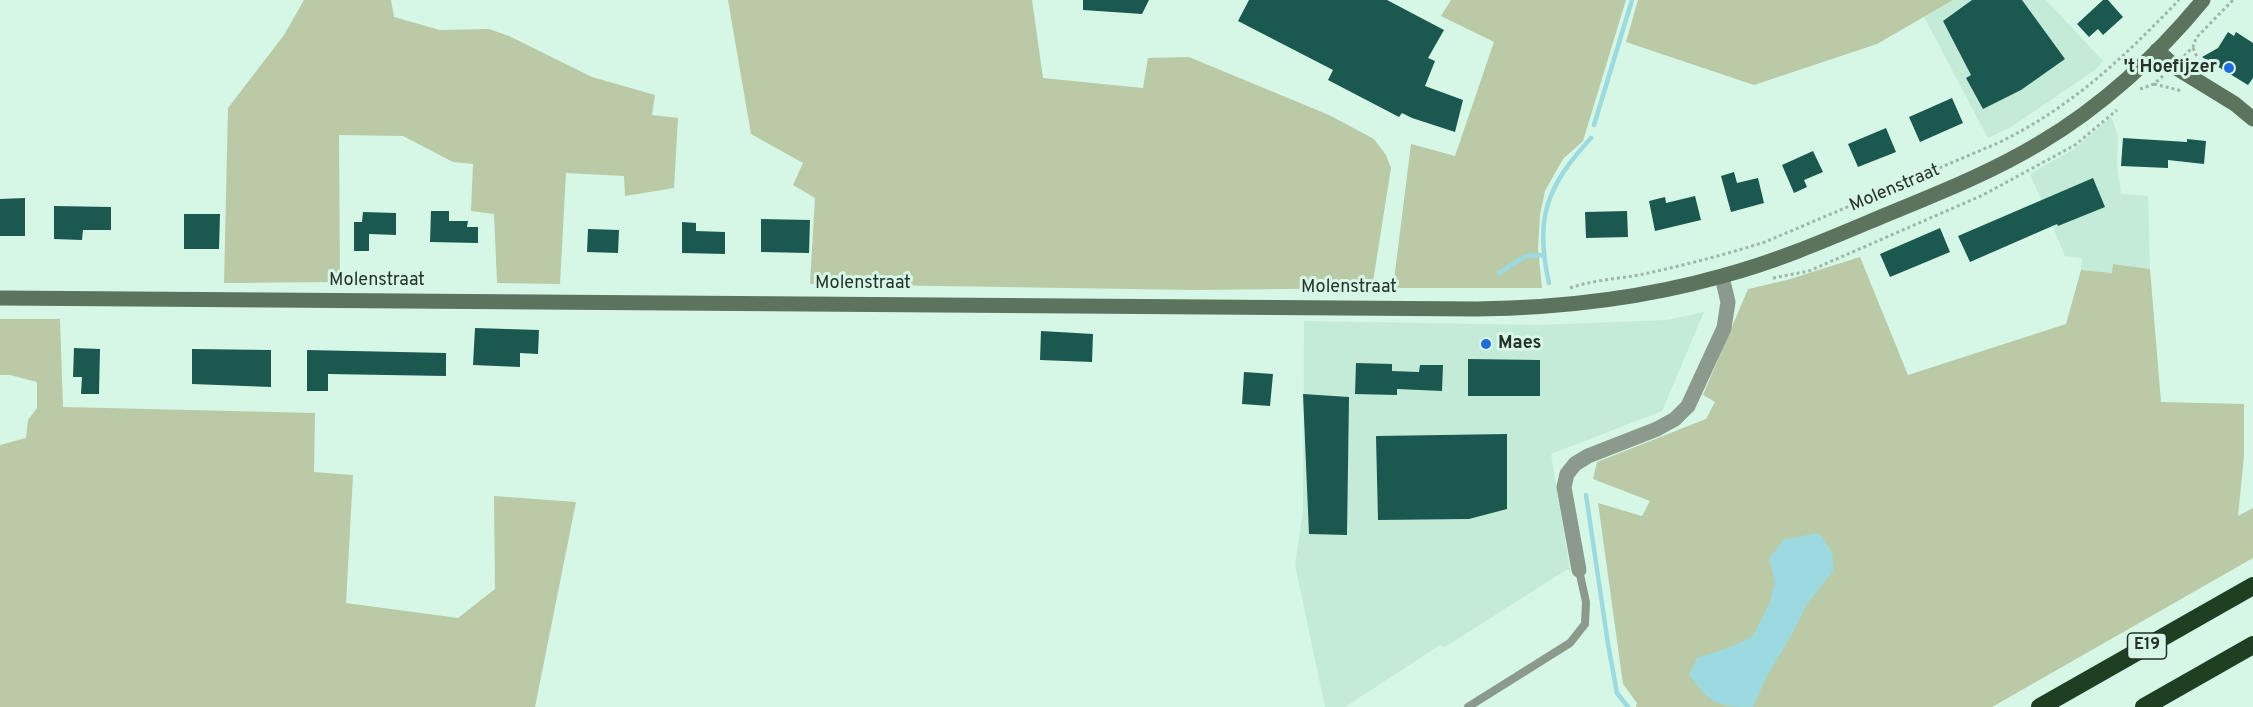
<!DOCTYPE html>
<style>
body{margin:0}
canvas{display:block;background:#d6f6e6}
</style>
<canvas width="2253" height="707"></canvas>
<script>
const ctx = document.querySelector('canvas').getContext('2d');
ctx.lineJoin = 'round';
function paint(path, color) { ctx.fillStyle = color; ctx.fill(path, 'evenodd'); }
function strokePath(path, color, width, dash) { ctx.strokeStyle = color; ctx.lineWidth = width; ctx.lineCap = dash ? 'butt' : 'round'; ctx.setLineDash(dash || []); ctx.stroke(path); }
function write(font, color, halo, rows, align = 'center') {
  ctx.font = font + ' Overpass,sans-serif'; ctx.lineWidth = 6; ctx.setLineDash([]); ctx.textBaseline = 'middle'; ctx.strokeStyle = halo; ctx.fillStyle = color; for (const [text, x, y, turn = 0] of rows) {
    ctx.save(); ctx.translate(x, y); ctx.rotate((+turn || 0) * Math.PI / 180); ctx.textAlign = isNaN(turn) ? turn : align; if (halo) ctx.strokeText(text, 0, 0); ctx.fillText(text, 0, 0); ctx.restore();
  }
}
paint(new Path2D(`
 M1953 0H2046L2103 61 2095 70 2011 127 1988 138 1924 17Z
 M2111 117 2118 135 2117 165 2121 194 2148 196 2150 269 2113 264V273L2081 270 2082 258 2065 256 2030 174 2074 149Z
 M1704 312 1662 411 1551 454 1570 570H1566L1445 647 1440 645 1345 707H1325L1295 565 1303 511 1304 321 1539 325 1667 320Z`), '#c4ebd8');
paint(new Path2D(`
 M304 0H391L394 17 440 30 489 29 509 36 592 77 655 95 652 115 678 118 674 188 625 196 624 176 566 173 560 284 497 283 494 214 471 211 473 164 453 162 403 136 339 135 340 282 224 283 228 108 284 35Z
 M728 0H1032L1043 78 1143 88 1148 58 1189 57 1329 115 1374 139 1386 155 1391 168 1372 288 1196 290 810 284 815 198 793 185 803 163 751 134Z
 M1451 0H1626L1583 141 1563 159 1545 191 1540 215 1538 248 1542 288H1393L1411 144 1455 156 1494 42 1441 16Z
 M1638 0H1953L1877 44 1754 85 1626 42Z
 M1860 257 1908 375 2066 324 2081 270 2112 273 2113 264 2150 269 2161 402 2244 404V456L2238 516 2253 508V558L1992 707H1636L1637 703 1623 684 1598 503 1642 516 1650 501 1593 479 1597 462 1706 419 1715 402 1703 395 1748 289 1787 280Z
 M0 319H60L63 407 315 413 314 472 353 475 346 603 458 618 495 589 494 496 576 502 535 707H0V445L26 438 28 420 37 408V382L10 375H0Z`), '#bacaa7');
paint(new Path2D(`
 M1819 533 1832 552 1834 570 1807 604 1792 634 1767 676 1753 707C1716 707 1711 704 1689 675L1697 658 1733 646 1753 636 1770 602 1775 582 1769 559 1784 539Z`), '#9ddadf');
strokePath(new Path2D(`
 M1594 125 1632 0
 M1499 273 1526 256 1543 255
 M1549 283C1534 218 1547 186 1591 138
 M1586 495 1608 644 1617 693 1628 707`), '#9ddadf', 4.5);
paint(new Path2D(`
 M1083 0H1149L1142 14 1083 10Z
 M1249 0H1387L1444 30 1428 58 1435 61 1425 86 1463 100 1455 132 1412 118 1402 113 1399 117 1328 80 1333 70 1238 21Z
 M1972 0H2022L2065 59 2021 90 1983 109 1966 78 1971 75 1943 21Z
 M2103 0H2108L2123 17 2103 35 2098 29 2089 37 2077 24Z
 M2228 32 2234 36 2236 32 2253 43V78L2248 85 2202 57 2218 48Z
 M1952 98 1963 123 1920 142 1909 117Z
 M1886 128 1896 152 1858 167 1848 144Z
 M2123 138 2187 142V139L2206 141 2204 164 2168 160V168L2121 166Z
 M1813 151 1823 172 1804 180 1807 187 1794 193 1782 165Z
 M1734 172 1737 183 1758 178 1764 203 1731 212 1721 176Z
 M2093 178 2105 207 2058 226 2057 224 1970 262 1958 236Z
 M1695 196 1701 220 1655 231 1649 201 1665 197 1666 203Z
 M25 198V236H0V199Z
 M54 206 111 207V230H83L82 240 54 239Z
 M431 211H449V221H468L467 227H478V243L430 242Z
 M1627 211 1628 237 1586 238 1585 212Z
 M363 212 396 213V235L369 234V251H354V222H362Z
 M184 214H220L219 249H184Z
 M761 219 810 220 809 253 761 252Z
 M682 222 696 223V231L725 232V254L682 253Z
 M1940 228 1950 252 1890 277 1880 254Z
 M588 229 619 230 618 253 587 252Z
 M475 328 539 330 538 354 520 353V367L473 365Z
 M1041 331 1093 334 1092 362 1040 360Z
 M74 348 100 349 99 394H81L82 377H73Z
 M192 349 271 350V387L192 384Z
 M307 350 446 353V376L328 374V391H307Z
 M1468 359 1540 360V396H1468Z
 M1356 363 1392 364V371L1419 372 1420 365H1443L1442 391 1397 389V395L1355 394Z
 M1244 372 1273 374 1270 406 1242 404Z
 M1303 394 1349 397 1347 535 1309 534Z
 M1507 434V509L1469 519 1378 520 1376 436Z`), '#1b5850');
strokePath(new Path2D(`
 M2193 48 2200 64
 M2184 56 2193 47 2196 38 2233 0
 M2154 84 2182 91
 M2140 89 2154 84 2164 75
 M1773 278 1809 271 1983 195 2075 145 2117 110
 M1570 288C1593 280 1616 279 1639 275 1681 266 1724 255 1765 242L1998 143C2072 107 2122 59 2179 0`), '#9eb7aa', 3, [3, 3]);
strokePath(new Path2D(`
 M1468 707 1570 643 1585 624 1586 602 1579 570`), '#8b9a8b', 8);
strokePath(new Path2D(`
 M1579 570 1564 487 1567 474 1575 464 1588 456 1657 429 1675 419 1688 406 1724 328 1728 302 1722 277`), '#8b9a8b', 15);
strokePath(new Path2D(`
 M2157 50 2178 69 2235 104 2253 119
 M0 298 1476 309C1560 308 1641 299 1722 276 1779 261 1833 237 1888 214 1939 193 1992 172 2040 143 2101 107 2158 55 2203 0`), '#5c735d', 15);
strokePath(new Path2D(`
 M2040 707 2253 586
 M2144 707 2253 645`), '#1f3f22', 18);
for (const [x, y, r, color] of [
 [2229,68,6,"#206bd6"],
 [1486,344,6,"#206bd6"]
]) { const dot = new Path2D(); dot.arc(x, y, r, 0, 2 * Math.PI); ctx.fillStyle = color; ctx.fill(dot); strokePath(dot, '#d6f6e6', 2); }
for (const [x, y, w] of [
 [2147,646,39]
]) { const box = new Path2D(); box.roundRect(x - w / 2, y - 13, w, 26, 4.5); ctx.fillStyle = '#d6f6e6'; ctx.fill(box); strokePath(box, '#25312b', 1.5); }
write('bold 16px', '#25312b', null, [
 ["E19",2147,646]
]);
write('bold 18px', '#25312b', '#d6f6e6', [
 ["'t Hoefijzer",2217,68],
 ["Maes",1498,344,"left"]
], 'right');
write('18px', '#25312b', '#d6f6e6', [
 ["Molenstraat",1895,189,-23],
 ["Molenstraat",377,281],
 ["Molenstraat",863,284],
 ["Molenstraat",1349,288]
]);
</script>
